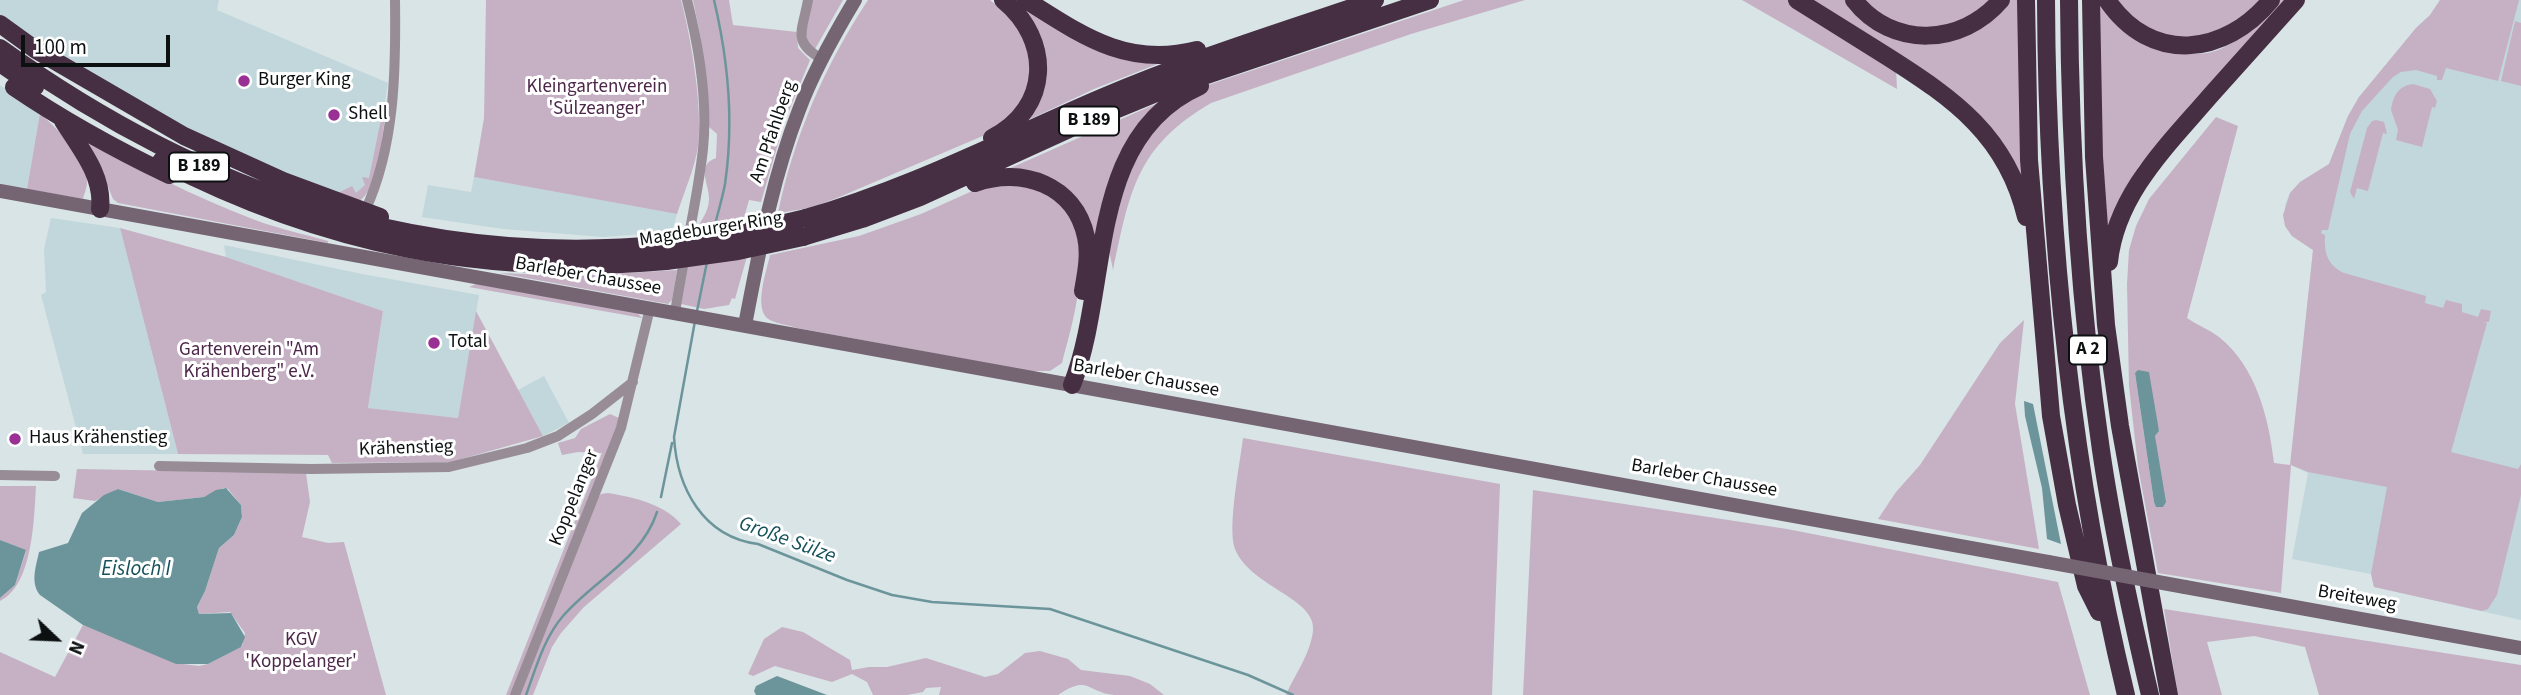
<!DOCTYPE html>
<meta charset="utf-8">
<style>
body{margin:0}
#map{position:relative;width:2521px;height:695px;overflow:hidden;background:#d8e4e6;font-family:"Source Sans 3",sans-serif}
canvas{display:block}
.north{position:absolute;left:21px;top:604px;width:70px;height:70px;-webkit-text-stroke:5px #fff;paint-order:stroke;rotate:113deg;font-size:19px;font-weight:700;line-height:28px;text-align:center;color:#0c1011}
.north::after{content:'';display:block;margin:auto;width:24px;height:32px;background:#0c1011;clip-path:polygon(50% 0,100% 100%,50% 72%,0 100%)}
.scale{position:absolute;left:21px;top:35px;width:149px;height:32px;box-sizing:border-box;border:4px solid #0c1011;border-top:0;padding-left:9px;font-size:21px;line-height:24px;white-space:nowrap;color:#0c1011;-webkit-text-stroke:5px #fff;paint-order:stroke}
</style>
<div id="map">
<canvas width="2521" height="695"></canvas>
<div class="north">N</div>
<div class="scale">100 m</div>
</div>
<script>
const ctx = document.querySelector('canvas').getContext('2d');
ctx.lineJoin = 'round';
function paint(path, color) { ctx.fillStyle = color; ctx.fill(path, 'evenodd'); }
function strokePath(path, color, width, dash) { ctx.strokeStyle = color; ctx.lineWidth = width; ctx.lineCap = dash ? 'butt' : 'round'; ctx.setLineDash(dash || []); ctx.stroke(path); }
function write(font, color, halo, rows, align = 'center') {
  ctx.font = font + ' "Source Sans 3",sans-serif'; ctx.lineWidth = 6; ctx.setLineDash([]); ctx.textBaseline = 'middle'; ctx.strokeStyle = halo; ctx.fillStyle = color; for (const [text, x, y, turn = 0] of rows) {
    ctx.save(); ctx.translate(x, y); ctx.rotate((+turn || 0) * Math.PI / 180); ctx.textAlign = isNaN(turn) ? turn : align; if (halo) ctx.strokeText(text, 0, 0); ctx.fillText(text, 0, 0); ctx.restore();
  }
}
paint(new Path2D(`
 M0 0H219L217 10 388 83 373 180 352 201 173 124 0 18Z
 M2440 0H2521V620L2374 587 2371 574 2292 559 2308 473 2291 465 2313 250 2292 236 2285 226V205L2290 193 2300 182 2329 164 2348 116 2359 97 2416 28 2430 15Z
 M0 85 40 113 27 189 0 184Z
 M474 177 677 214 672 232 603 237 503 229 422 217 428 185 471 192Z
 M51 218 120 228 178 454H83L41 295 46 292 44 249Z
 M224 245 362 274 479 295 458 418 368 408 383 311 226 257Z
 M544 376 569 423 543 436 518 390Z`), '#c2d7db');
paint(new Path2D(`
 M486 0H681C691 38 703 108 698 146 695 168 684 192 677 214L474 177 484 118Z
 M693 0H729L733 25 797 32 798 48 810 60 784 123 761 202 749 200 744 218 757 221 735 299 732 298 729 305 704 309 681 304C684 281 688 250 697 229 702 218 708 213 709 200 710 185 695 165 716 158L717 134 708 126 700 34Z
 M811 0H843L815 49 809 46 806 34Z
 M868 0H990L1006 14 1024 36 1030 65 1028 88 1014 115 985 135 837 198 810 208 778 213C794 136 825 65 868 0Z
 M1011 0H1017L1076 38 1160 63 1094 89 1024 122 1041 88Z
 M1464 0H1525L1411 34 1211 103C1136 147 1130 191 1113 270L1108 245 1118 188 1144 135 1208 85Z
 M1742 0H1790L1896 67 1897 89Z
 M1808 0H1845L1850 7 1907 42 2009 0H2020L2029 211 2004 149Z
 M1861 0H1994L1987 7 1946 28 1897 25Z
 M2099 0C2110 23 2125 31 2148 39 2161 43 2175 50 2189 53 2225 60 2258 23 2279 0H2285L2139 166 2118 202 2106 237 2101 141Z
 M2114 0H2263L2239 23 2189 40 2149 31Z
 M2440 0H2519L2498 81 2446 68 2442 80H2437V76L2416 70 2401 72 2393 77 2362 111 2350 134 2328 230H2322L2321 233 2325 235C2324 252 2327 265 2344 273L2426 296 2425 303 2443 308 2446 300 2462 304V312L2478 317 2481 309 2491 311 2489 322H2484L2487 323 2451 452 2518 469 2521 464V495L2497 595 2488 609 2482 611 2374 587 2371 574 2387 487 2308 472 2291 465 2281 593 2158 573 2138 467 2129 386 2127 284 2129 250 2136 226 2149 199 2216 117 2238 126 2187 318C2197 325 2210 330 2219 337 2256 366 2269 419 2274 463L2290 465 2313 250 2292 236 2285 226 2283 215 2290 193 2300 182 2329 164 2348 116 2359 97 2416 28 2430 15ZM2135 373 2159 431 2155 436 2157 507 2154 502Z
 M2515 21 2521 23V86L2501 81Z
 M2413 84 2430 89 2437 101 2435 108 2432 107 2422 147 2396 140 2398 130 2391 110C2393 96 2398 86 2413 84Z
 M1169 98 1145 122 1088 293 1084 219 1006 170Z
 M40 113C57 130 88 155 87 182 87 188 84 194 83 199L27 189Z
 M381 114 385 118C381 142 380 188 358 202L338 193 352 186 356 193 365 185 362 177 369 178 381 119 373 117Z
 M2376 120 2384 122 2387 134 2383 133 2368 191 2357 188 2354 199 2350 192 2367 128 2372 121Z
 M79 134C135 167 195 197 255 220 279 229 304 234 328 241V243L118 203 113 199 100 167Z
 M1013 183C1025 187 1040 189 1050 195 1101 229 1075 315 1062 363L1050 371H1030L797 328C788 325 778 324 770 320 752 311 767 270 770 255L859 236 921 214 979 188Z
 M120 228 226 257 383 311 368 408 458 418 476 311 543 436 451 462 332 463 328 455 178 454Z
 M677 270 672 300 668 304 499 273 576 276Z
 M476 284 636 311 642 318 469 287Z
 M2024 320 2015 404 2039 549 1878 519 1896 492 1920 465 2000 343Z
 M610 414 619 418V422L511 695H506L602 453 578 452 562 455 558 443 575 438 581 429Z
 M1243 438 1500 484 1492 695H1286C1295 674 1310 655 1313 631 1317 598 1250 587 1235 549 1227 528 1240 463 1243 438Z
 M77 469 306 473 310 502 302 537 328 543 344 542 386 695H0V652L55 677 83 625 183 664 199 666 208 664 242 646 245 633 230 612 199 614 197 607 205 591 219 548 234 535 242 517 241 505 228 489 223 488 204 497 158 502 118 489 95 501 73 498Z
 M0 486H36C34 519 33 585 0 601V598L15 585 26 551 0 540Z
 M1533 490 1787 529 2058 582 2090 695H1523Z
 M608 493C633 497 664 504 681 524L584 607 561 633 552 647 533 695H518L596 500 601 494Z
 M2164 609 2521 665V695H2319L2305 647 2254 636 2207 642 2222 695H2178Z
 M782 627 803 632 850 660 852 670 869 667H887L926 658 985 677 998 674 1025 653 1040 651 1068 659 1081 670 1130 676 1150 684 1164 695C1148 695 1131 695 1114 695 1086 692 1089 674 1058 695H939L941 687 926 688 923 692 907 695H873L867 682 852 674 832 682 775 666 753 676 748 674 764 639Z`), '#c6b1c4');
paint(new Path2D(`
 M2138 370 2149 372 2159 431 2155 436 2166 502 2163 507H2156L2154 502 2135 373Z
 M2024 401 2033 404 2061 544 2047 539 2042 488 2025 416Z
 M226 488 241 505 242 517 234 535 219 548 205 591 197 607 199 614 231 613 245 637 241 647 208 664H176L83 625 40 595C30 583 36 566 39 552L68 543 82 513 104 495 118 489 158 502 204 497 216 490Z
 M0 540 26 550 15 585 0 598Z
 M777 676 827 695H756L754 691 756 686Z`), '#6c959b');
strokePath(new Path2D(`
 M713 232C717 216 722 200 725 184 734 123 728 59 714 0
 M697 311 707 262
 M695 321 674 437C677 488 703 537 758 544L847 580 892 595 932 602 1050 609 1248 675 1293 695
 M661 497 672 443
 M526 695C536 668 544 638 563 616 594 580 642 559 657 512`), '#6c959b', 2.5);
strokePath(new Path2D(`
 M808 0C803 30 791 42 822 59
 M365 211C395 147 396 70 395 0
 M675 313C683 258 697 204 703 149 708 100 699 47 687 0
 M159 466 311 469 449 467 527 448 558 436 592 414 633 382
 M0 475 55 476
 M515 695 621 428 650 308`), '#988c97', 10);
strokePath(new Path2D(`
 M0 191 2048 562
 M745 325C759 253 772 179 799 110 813 72 834 35 855 0
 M2185 587 2521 648`), '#756472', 14);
strokePath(new Path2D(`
 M1026 0C1083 36 1127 68 1197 50
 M1797 0C1827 19 1858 38 1888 57 1954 99 2007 136 2026 217
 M1854 0C1892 49 1962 46 2001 0
 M2026 0 2029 160 2051 416 2067 505 2086 586 2099 612
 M2046 0C2047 235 2071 467 2126 695
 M2069 0C2070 151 2079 301 2101 450 2113 533 2131 614 2150 695
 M2091 0 2094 157 2106 325 2120 426 2169 695
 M2107 0C2151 65 2225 56 2271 0
 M0 24 36 50 184 136 283 181 380 217
 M0 48C201 192 419 269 668 244
 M0 63 35 87
 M14 87C64 121 115 149 169 175
 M63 121C80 148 104 176 100 209
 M992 138C1051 108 1052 40 1003 0
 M161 161C324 245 484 277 666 261
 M975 183C1022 166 1075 185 1086 237 1090 255 1086 274 1083 291
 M806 218C909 189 1003 140 1101 98 1190 60 1283 31 1375 0
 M803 237 862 219 920 197 1069 129 1171 87 1430 0
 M2109 262C2116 194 2168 145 2210 96 2239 64 2267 32 2296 0
 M1072 385C1111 286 1085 137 1200 86`), '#462f43', 18);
strokePath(new Path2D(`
 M2048 562 2185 587`), '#756472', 14);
strokePath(new Path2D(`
 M668 244 738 234 806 218
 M666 261 738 251 803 237`), '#462f43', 18);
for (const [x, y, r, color] of [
 [244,81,7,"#993093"],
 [334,115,7,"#993093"],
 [434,343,7,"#993093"],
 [15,439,7,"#993093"]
]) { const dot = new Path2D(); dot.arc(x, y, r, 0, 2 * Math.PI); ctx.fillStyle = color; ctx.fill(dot); strokePath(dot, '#fff', 2.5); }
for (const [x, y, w] of [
 [1089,121,60],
 [199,167,60],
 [2088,350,38]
]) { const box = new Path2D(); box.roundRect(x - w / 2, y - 14.5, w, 29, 5); ctx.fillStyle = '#fff'; ctx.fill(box); strokePath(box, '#0c1011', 2); }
write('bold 18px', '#0c1011', null, [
 ["B 189",1089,121],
 ["B 189",199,167],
 ["A 2",2088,350]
]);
write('19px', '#0c1011', '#fff', [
 ["Burger King",258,81],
 ["Shell",348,115],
 ["Total",448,343],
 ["Haus Krähenstieg",29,439]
], 'left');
write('19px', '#4d274a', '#fff', [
 ["Kleingartenverein",597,88],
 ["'Sülzeanger'",597,110],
 ["Gartenverein \"Am",249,351],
 ["Krähenberg\" e.V.",249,373],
 ["KGV",301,641],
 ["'Koppelanger'",301,663]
]);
write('19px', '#0c1011', '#fff', [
 ["Am Pfahlberg",774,132,-71],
 ["Magdeburger Ring",711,230,-9],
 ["Barleber Chaussee",588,277,10],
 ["Barleber Chaussee",1146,379,10],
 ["Krähenstieg",406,449,-2],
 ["Barleber Chaussee",1704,479,10],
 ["Koppelanger",575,498,-68],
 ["Breiteweg",2357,599,10]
]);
write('italic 21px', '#145159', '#fff', [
 ["Große Sülze",787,541,20],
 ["Eisloch I",136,570]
]);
</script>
